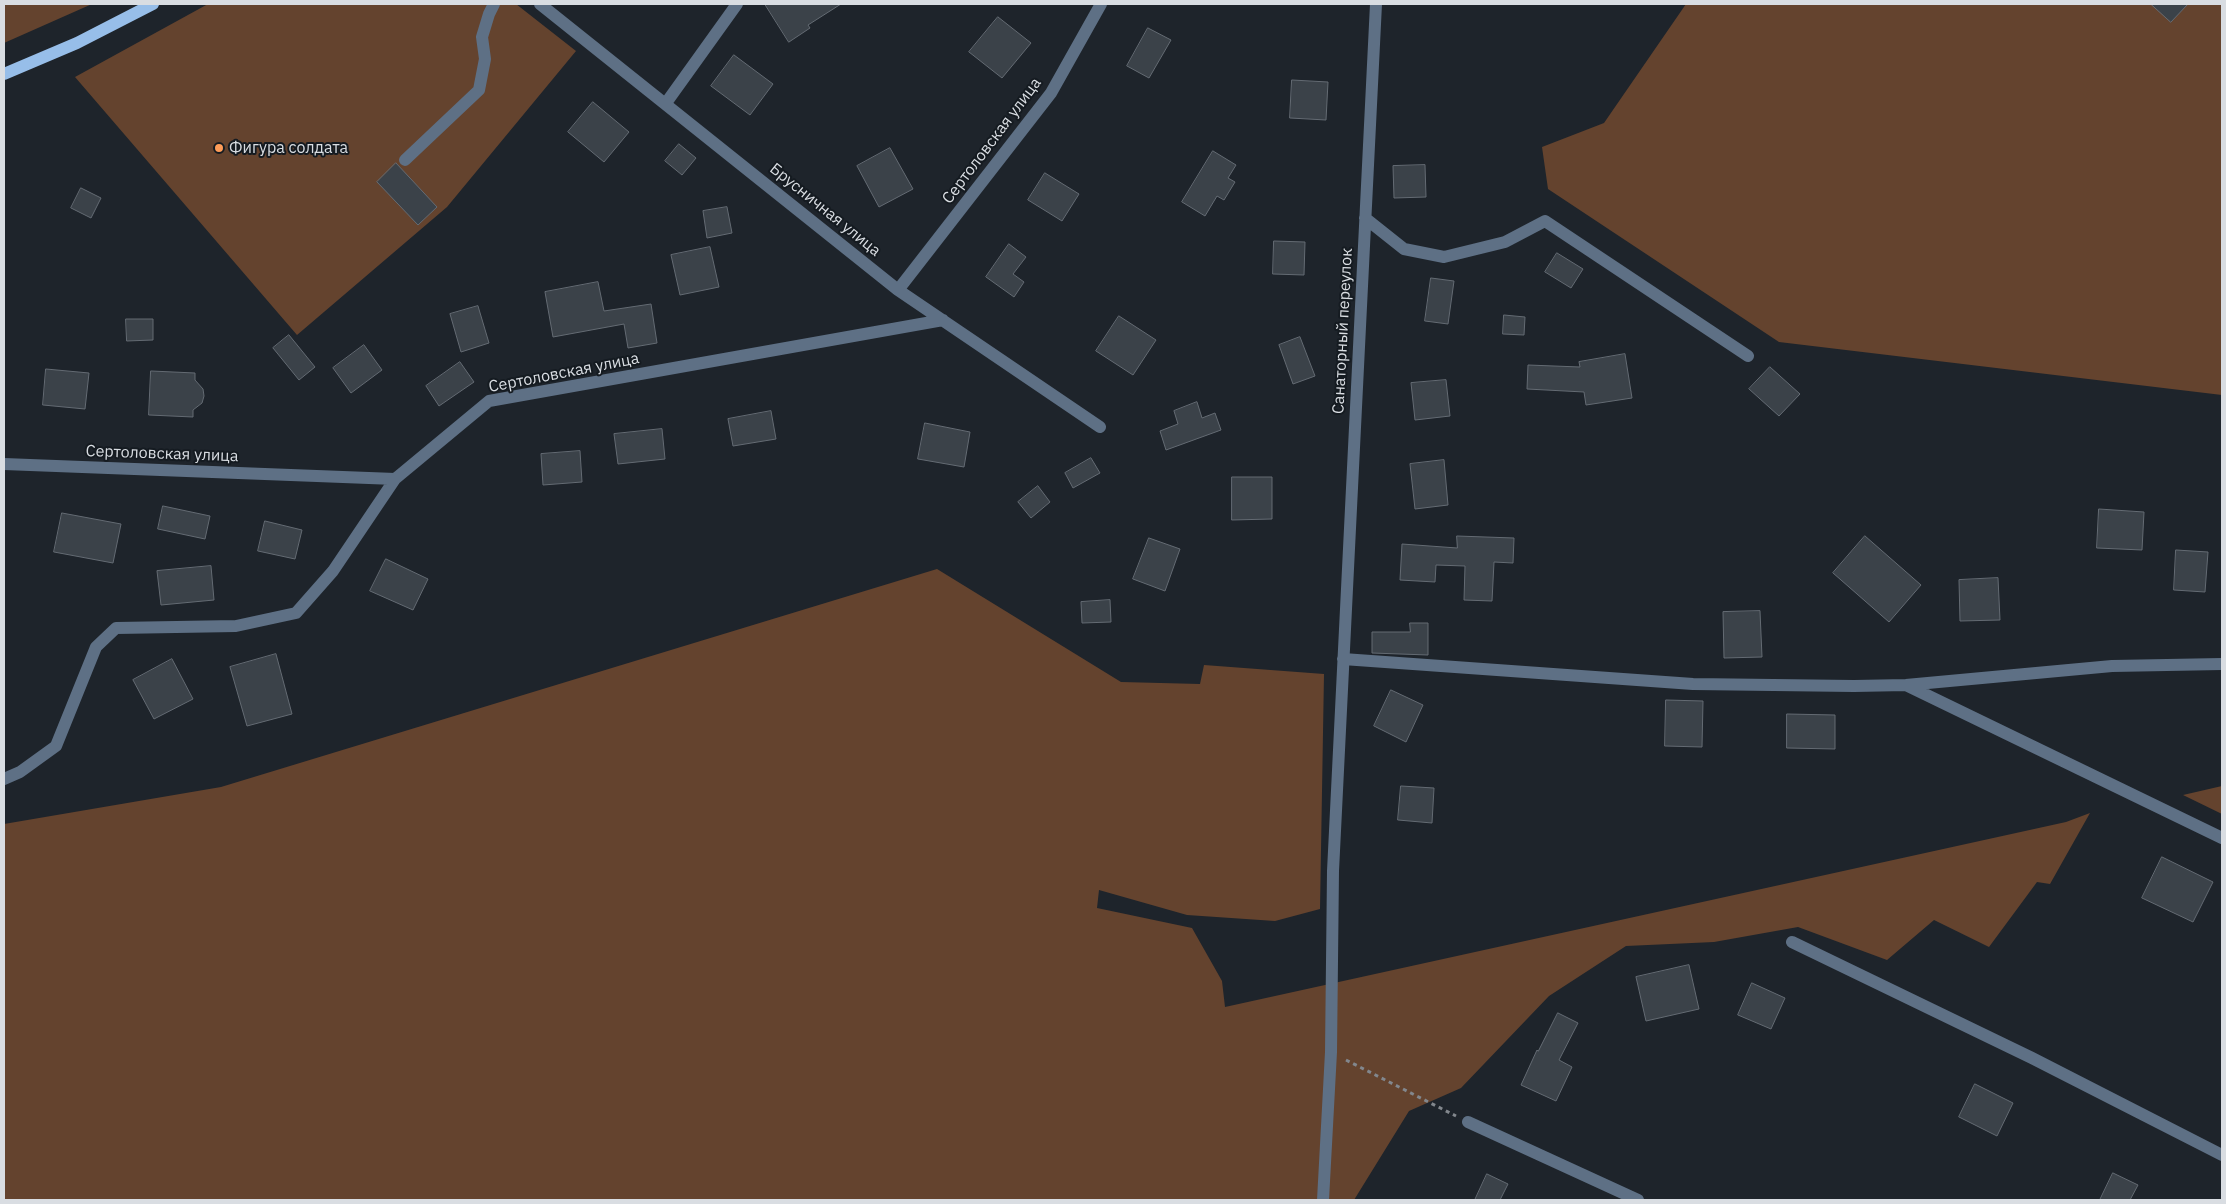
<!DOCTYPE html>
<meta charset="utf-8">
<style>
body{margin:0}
#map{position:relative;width:2226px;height:1204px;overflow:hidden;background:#1e242b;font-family:"IBM Plex Sans",sans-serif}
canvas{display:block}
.frame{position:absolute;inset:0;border:5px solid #d9dde2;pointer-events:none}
</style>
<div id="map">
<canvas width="2226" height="1204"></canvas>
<div class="frame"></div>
</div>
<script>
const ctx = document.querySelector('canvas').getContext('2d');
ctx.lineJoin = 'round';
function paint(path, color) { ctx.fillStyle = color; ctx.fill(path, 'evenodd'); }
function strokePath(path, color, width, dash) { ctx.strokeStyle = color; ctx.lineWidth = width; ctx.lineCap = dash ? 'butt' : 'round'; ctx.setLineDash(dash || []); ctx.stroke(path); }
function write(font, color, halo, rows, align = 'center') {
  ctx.font = font + ' "IBM Plex Sans",sans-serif'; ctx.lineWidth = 4; ctx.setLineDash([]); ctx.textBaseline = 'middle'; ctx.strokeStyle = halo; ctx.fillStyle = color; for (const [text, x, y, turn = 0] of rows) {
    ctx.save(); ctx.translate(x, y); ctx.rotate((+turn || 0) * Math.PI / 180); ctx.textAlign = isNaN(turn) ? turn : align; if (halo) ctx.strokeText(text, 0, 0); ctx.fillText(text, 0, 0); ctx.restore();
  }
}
paint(new Path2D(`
 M4 4H92L4 43Z
 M208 4H516L576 51 447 207 297 335 75 77Z
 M1686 4H2222V395L1779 342 1548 189 1542 147 1604 123Z
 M937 569 1121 682 1200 684 1204 665 1324 674 1320 909 1275 921 1187 915 1099 890 1097 908 1192 928 1222 981 1225 1007 2066 822 2090 813 2050 884 2037 882 1989 947 1934 920 1887 960 1798 927 1714 942 1626 946 1549 996 1461 1088 1409 1111 1354 1200H4V824L221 787Z
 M2222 786V814L2183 795Z`), '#64432e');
const building = new Path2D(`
 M765 4H841L808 25 810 28 789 42Z
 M2151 4H2188L2171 22Z
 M998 17 1031 43 1002 78 969 52Z
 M1148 28 1171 40 1149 78 1127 66Z
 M734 55 773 84 750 115 711 86Z
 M1292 80 1328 82 1326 120 1290 118Z
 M593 102 629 132 604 162 568 132Z
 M679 144 696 158 682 175 665 161Z
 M890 148 913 189 879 207 857 166Z
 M1213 151 1236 165 1228 178 1235 182 1224 200 1217 196 1205 216 1182 202Z
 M396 163 437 207 418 225 377 182Z
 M1425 165 1426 197 1394 198 1393 166Z
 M1045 173 1079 194 1062 221 1028 200Z
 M81 188 101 198 91 218 71 208Z
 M727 207 732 233 707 238 703 211Z
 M1274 241 1305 242 1304 275 1273 274Z
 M1009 244 1026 257 1013 274 1024 282 1014 297 986 277Z
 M710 247 719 287 680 295 671 255Z
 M1557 253 1583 269 1571 288 1545 272Z
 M1431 278 1454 281 1448 324 1425 321Z
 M598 282 604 311 651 304 657 343 628 348 624 324 553 337 545 292Z
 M478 306 489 343 461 352 450 314Z
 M1504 315 1525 317 1524 335 1503 334Z
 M1119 316 1156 340 1133 375 1096 351Z
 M126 319H153V340L127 341Z
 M289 335 315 367 299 380 273 348Z
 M1300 337 1315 376 1293 384 1279 345Z
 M364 345 382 370 351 393 333 368Z
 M1625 354 1632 398 1586 405 1584 392 1527 389 1528 365 1580 367 1579 362Z
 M460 362 474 382 439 406 426 386Z
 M1770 367 1800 394 1779 416 1749 389Z
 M46 369 89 373 85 409 43 405Z
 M151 371 195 373V380L203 389 204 396 202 403 193 410V417L149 415Z
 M1446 380 1450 416 1415 420 1411 383Z
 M1197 402 1202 418 1215 413 1221 430 1166 450 1160 431 1178 424 1174 411Z
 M771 411 776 439 733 446 728 419Z
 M925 423 970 432 964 467 918 459Z
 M662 429 665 459 618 464 614 434Z
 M580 451 582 482 543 485 541 454Z
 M1091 458 1100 473 1073 488 1065 473Z
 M1444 460 1448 505 1415 509 1410 464Z
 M1232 477H1272V519L1232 520Z
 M1038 486 1050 502 1031 518 1018 502Z
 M163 506 210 516 205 539 158 529Z
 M2099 509 2144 512 2142 550 2097 548Z
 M62 513 121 524 113 563 54 552Z
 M265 521 302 530 295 559 258 551Z
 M1457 536 1514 538 1513 563 1494 562 1492 601 1464 600 1465 566 1436 565 1435 582 1400 580 1402 544 1457 548Z
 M1865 536 1921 585 1889 622 1833 573Z
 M1149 538 1180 549 1165 591 1133 579Z
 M2176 550 2208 552 2205 592 2174 590Z
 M386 559 428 579 413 610 370 591Z
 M211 566 214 600 161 605 157 571Z
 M1998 578 2000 620 1960 621 1959 580Z
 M1110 600 1111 622 1082 623 1081 602Z
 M1760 611 1762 657 1724 658 1723 612Z
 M1410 623H1428V655L1372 653V632H1410Z
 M276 654 292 714 247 726 230 667Z
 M172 659 193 699 154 719 133 680Z
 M1391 690 1423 705 1406 742 1374 726Z
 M1666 700 1703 701 1702 747 1665 746Z
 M1787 714 1835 715V749L1787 748Z
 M1401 786 1434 788 1432 823 1398 820Z
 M2162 857 2213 882 2193 922 2142 898Z
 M1689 965 1699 1009 1646 1021 1636 977Z
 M1752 983 1785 998 1771 1029 1738 1015Z
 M1558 1013 1578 1023 1559 1060 1572 1067 1556 1101 1521 1085 1537 1050 1538 1051Z
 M1975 1084 2013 1103 1997 1136 1959 1117Z
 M2113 1173 2138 1185 2130 1200H2100Z
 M1487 1174 1508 1184 1500 1200H1475Z`);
paint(building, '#3b4249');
strokePath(building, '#646b73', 1);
strokePath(new Path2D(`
 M1346 1060 1456 1116`), '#82878d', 3, [4, 4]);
strokePath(new Path2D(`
 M540 4 898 290 1100 427
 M666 103 737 4
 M405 160 479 90 485 59 482 37 489 14 494 4
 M1365 218 1404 249 1444 257 1505 242 1545 221 1748 356
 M898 290 1051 93 1101 4
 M4 464 395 479 489 401 943 320
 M1343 659 1693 684 1854 686 1906 685 2112 666 2222 664
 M1906 685 2222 838
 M4 779 20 772 56 746 96 647 116 628 236 626 296 613 333 571 395 479
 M1792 942 2032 1058 2222 1155
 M1468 1122 1638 1200
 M1323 1200 1331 1052 1333 871 1376 4`), '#5e7085', 12);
strokePath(new Path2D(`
 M4 74 77 43 153 4`), '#97bee9', 12);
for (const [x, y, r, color] of [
 [219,148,5,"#fe9c58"]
]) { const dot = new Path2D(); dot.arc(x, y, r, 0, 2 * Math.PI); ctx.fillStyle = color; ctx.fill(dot); strokePath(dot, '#151b21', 2); }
write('16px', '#d9dde2', '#151b21', [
 ["Сертоловская улица",992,141,-53],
 ["Брусничная улица",825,210,39],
 ["Санаторный переулок",1343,331,-87],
 ["Сертоловская улица",564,373,-11],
 ["Сертоловская улица",162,454,2]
]);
write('16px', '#d9dde2', '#151b21', [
 ["Фигура солдата",229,148]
], 'left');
</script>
